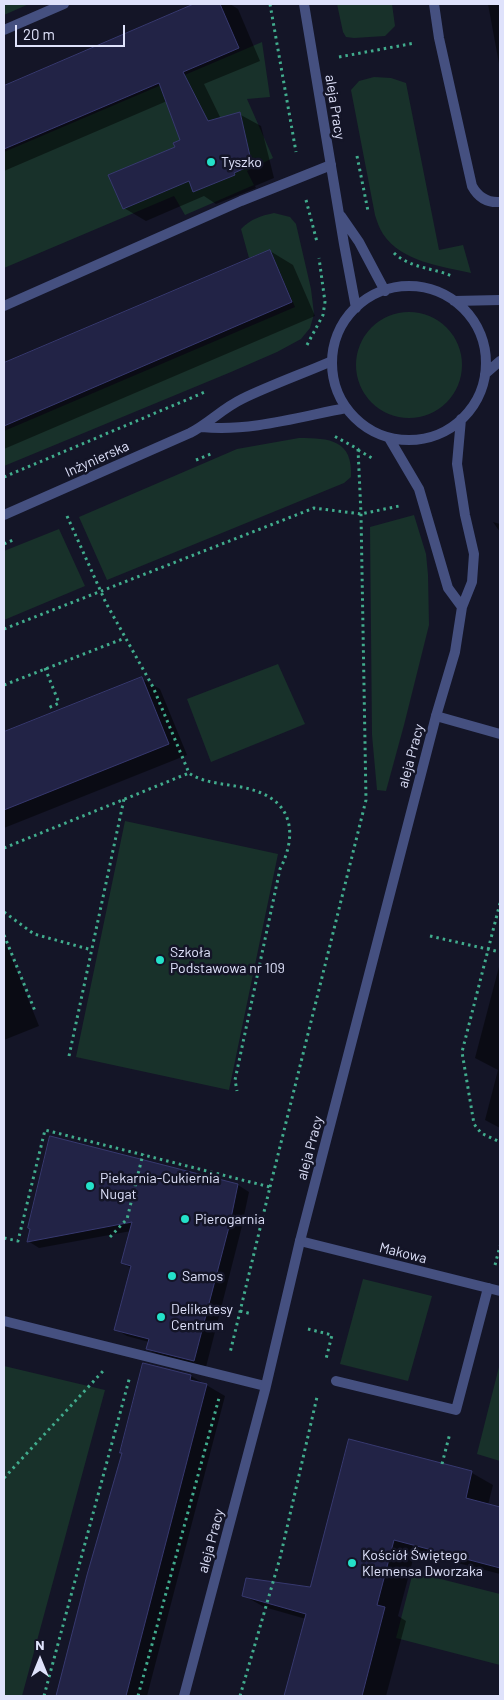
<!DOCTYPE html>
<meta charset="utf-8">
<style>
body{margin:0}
#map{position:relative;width:504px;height:1700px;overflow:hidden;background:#141527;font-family:Barlow,sans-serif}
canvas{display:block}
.frame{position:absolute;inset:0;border:5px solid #dfe2fb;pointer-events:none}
.north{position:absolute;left:15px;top:1635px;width:50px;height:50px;-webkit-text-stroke:4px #141527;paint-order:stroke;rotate:0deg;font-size:14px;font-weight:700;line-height:20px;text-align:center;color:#dfe2fb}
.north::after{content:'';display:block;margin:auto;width:18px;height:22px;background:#dfe2fb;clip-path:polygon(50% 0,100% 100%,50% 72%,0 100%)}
.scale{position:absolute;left:15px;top:25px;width:110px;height:22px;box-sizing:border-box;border:2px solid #dfe2fb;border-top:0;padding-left:6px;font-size:15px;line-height:18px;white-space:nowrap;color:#dfe2fb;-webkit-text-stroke:4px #141527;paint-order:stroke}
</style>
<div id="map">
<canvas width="504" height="1700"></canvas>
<div class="frame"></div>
<div class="north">N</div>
<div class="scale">20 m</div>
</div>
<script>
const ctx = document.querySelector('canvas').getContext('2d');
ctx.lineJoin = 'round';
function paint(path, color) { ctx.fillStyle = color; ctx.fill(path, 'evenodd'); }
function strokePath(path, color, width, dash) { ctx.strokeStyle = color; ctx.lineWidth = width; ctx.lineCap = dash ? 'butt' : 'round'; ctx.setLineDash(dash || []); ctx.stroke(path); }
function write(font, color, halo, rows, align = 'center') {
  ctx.font = font + ' Barlow,sans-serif'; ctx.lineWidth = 5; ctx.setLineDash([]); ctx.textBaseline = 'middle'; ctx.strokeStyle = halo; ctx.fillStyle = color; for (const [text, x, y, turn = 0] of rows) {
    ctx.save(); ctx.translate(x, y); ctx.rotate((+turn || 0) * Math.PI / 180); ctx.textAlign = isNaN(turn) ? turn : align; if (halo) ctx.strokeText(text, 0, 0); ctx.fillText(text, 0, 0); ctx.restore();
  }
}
paint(new Path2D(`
 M4 4H29L4 15Z
 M337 4H392L395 26 385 36 354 38 346 37 343 32Z
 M262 42 270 97 247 99 273 158 247 171 254 185 185 215 174 196 4 268V152Z
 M374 77 391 78 406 83 439 250 463 245 471 273C441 266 402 262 383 234 379 228 377 221 375 215L351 90 359 81Z
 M274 213 290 217 296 224 311 289 314 314 310 328 301 339 277 352 231 372 4 466V431L295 307 270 250 249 258 241 229C251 219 260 216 274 213Z
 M356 365a53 53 0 1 1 106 0a53 53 0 1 1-106 0Z
 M299 438C330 438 353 440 351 477L344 483 107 580 79 517 237 449Z
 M414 515 426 554 428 575 429 625 404 725 386 791 377 790 372 735 370 527Z
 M59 529 85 586 4 620V551Z
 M278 664 305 724 211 762 187 699Z
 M125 821 278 854 229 1090 76 1057Z
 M363 1279 432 1296 408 1381 340 1364Z
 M500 1363V1461L477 1454Z
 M4 1366 105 1390 22 1696H4Z
 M413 1572 500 1594V1665L396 1638Z`), '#18312a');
paint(new Path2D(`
 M198 4H230L238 9 260 61 204 84 221 119 239 114 261 126 274 178 255 186 256 188 216 204 204 196 146 221 124 208 110 176 176 147 182 140 167 101 4 171V87Z
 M488 4H500V69Z
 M270 251 293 265 315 316 4 449V365Z
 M493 522 500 524V532Z
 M142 679 160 689 187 755 4 828V734Z
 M4 939 39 1026 4 1040Z
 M500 963V1128L485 1120 498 1070 475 1058Z
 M238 1185 249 1192 241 1230 206 1367 159 1355 147 1349 149 1342 127 1336 115 1329 131 1268 122 1263 131 1231 39 1248 28 1241Z
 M191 1376 225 1396 147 1696H57L89 1575 123 1453Z
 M350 1440 472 1473 493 1485 488 1505 500 1508V1574L415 1552 398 1616 406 1621 386 1696H285L306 1619 264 1607 243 1595 311 1589Z`), '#0007');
const building = new Path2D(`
 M194 4H220L239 48 183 72 208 121 240 112 252 165 234 173 235 175 193 192 189 181 123 209 108 175 175 147 173 143 180 140 159 83 4 149V86Z
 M270 250 292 302 4 426V363Z
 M142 677 169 744 4 810V732Z
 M50 1136 238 1184 230 1223 194 1361 146 1349 149 1339 114 1330 131 1266 121 1263 132 1222 27 1242 30 1229 28 1228Z
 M143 1363 191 1375 190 1380 207 1384 126 1696H56L87 1575 122 1453H120Z
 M349 1439 472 1471 466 1498 500 1507V1568L394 1540 377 1605 385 1607 362 1696H284L306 1614 242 1596 246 1578 310 1587Z`);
paint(building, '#222346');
strokePath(building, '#37396f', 1);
strokePath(new Path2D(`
 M270 4 296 152
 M339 57 415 43
 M357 156 368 211
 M306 200 317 242
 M394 253C410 268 433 268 452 276
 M307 345 323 315 325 302 319 258
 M358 450 372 458
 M196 460 213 453
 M4 477 205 392
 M67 516 106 603 153 687 189 773C208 786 234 783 256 791 295 804 296 838 280 869L235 1080 237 1091
 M4 544 13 540
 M4 629 314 508 361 514 399 506
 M45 668 59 703 48 708
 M4 685 125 638
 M4 848 189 773
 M500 903 462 1052 474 1124 481 1133 500 1142
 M4 912 34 934 92 950
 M4 935 35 1011
 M430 936 500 952
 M69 1056 124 799
 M270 1187 366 800 361 514 358 449 334 436
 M110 1237 127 1219 143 1154
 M4 1238 18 1241 45 1130 270 1187 230 1353
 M495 1265 500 1246
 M240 1311 252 1314
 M308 1329 332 1335 326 1359
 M442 1464 450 1433
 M4 1478 104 1370
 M44 1696 130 1376
 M138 1696 219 1398
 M240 1696 280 1558 317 1397`), '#41ac8d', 3, [2.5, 4]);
strokePath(new Path2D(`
 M4 30 64 4
 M4 306 241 201 331 165
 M436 716 500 734
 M4 1321 265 1386
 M336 1381 456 1410 488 1288`), '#455080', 10);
strokePath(new Path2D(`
 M434 4 439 38 472 186C478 197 487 203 500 202
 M202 427C249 432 299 417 346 408
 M4 515 190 433C208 424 223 408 242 399 271 385 302 374 332 361
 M300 1241 500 1291`), '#455080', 10);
strokePath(new Path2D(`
 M304 4 344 244 356 308
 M341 216 359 242 385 291
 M332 363a77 77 0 1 1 154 0a77 77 0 1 1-154 0Z
 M454 301 500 300
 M485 374 500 361
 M389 438 419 489 448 588 462 607
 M184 1696 265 1390 300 1241 436 716 455 652 462 607 472 582 474 554 465 515 457 464 461 419`), '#455080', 10);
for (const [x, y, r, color] of [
 [211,162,5,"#24e1c9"],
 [160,960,5,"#24e1c9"],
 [90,1186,5,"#24e1c9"],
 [185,1219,5,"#24e1c9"],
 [172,1276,5,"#24e1c9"],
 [161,1317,5,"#24e1c9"],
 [352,1563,5,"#24e1c9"]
]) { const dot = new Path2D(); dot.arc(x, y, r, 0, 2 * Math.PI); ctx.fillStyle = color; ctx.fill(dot); strokePath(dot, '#141527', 2); }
write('14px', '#dfe2fb', '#141527', [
 ["aleja Pracy",335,107,81],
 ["Inżynierska",97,459,-24],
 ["aleja Pracy",411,756,-75],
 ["aleja Pracy",310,1148,-75],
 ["Makowa",403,1253,14],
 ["aleja Pracy",211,1541,-75]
]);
write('14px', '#dfe2fb', '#141527', [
 ["Tyszko",221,162],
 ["Szkoła",170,952],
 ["Podstawowa nr 109",170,968],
 ["Piekarnia-Cukiernia",100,1178],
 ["Nugat",100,1194],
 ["Pierogarnia",195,1219],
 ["Samos",182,1276],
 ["Delikatesy",171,1309],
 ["Centrum",171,1325],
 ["Kościół Świętego",362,1555],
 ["Klemensa Dworzaka",362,1571]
], 'left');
</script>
